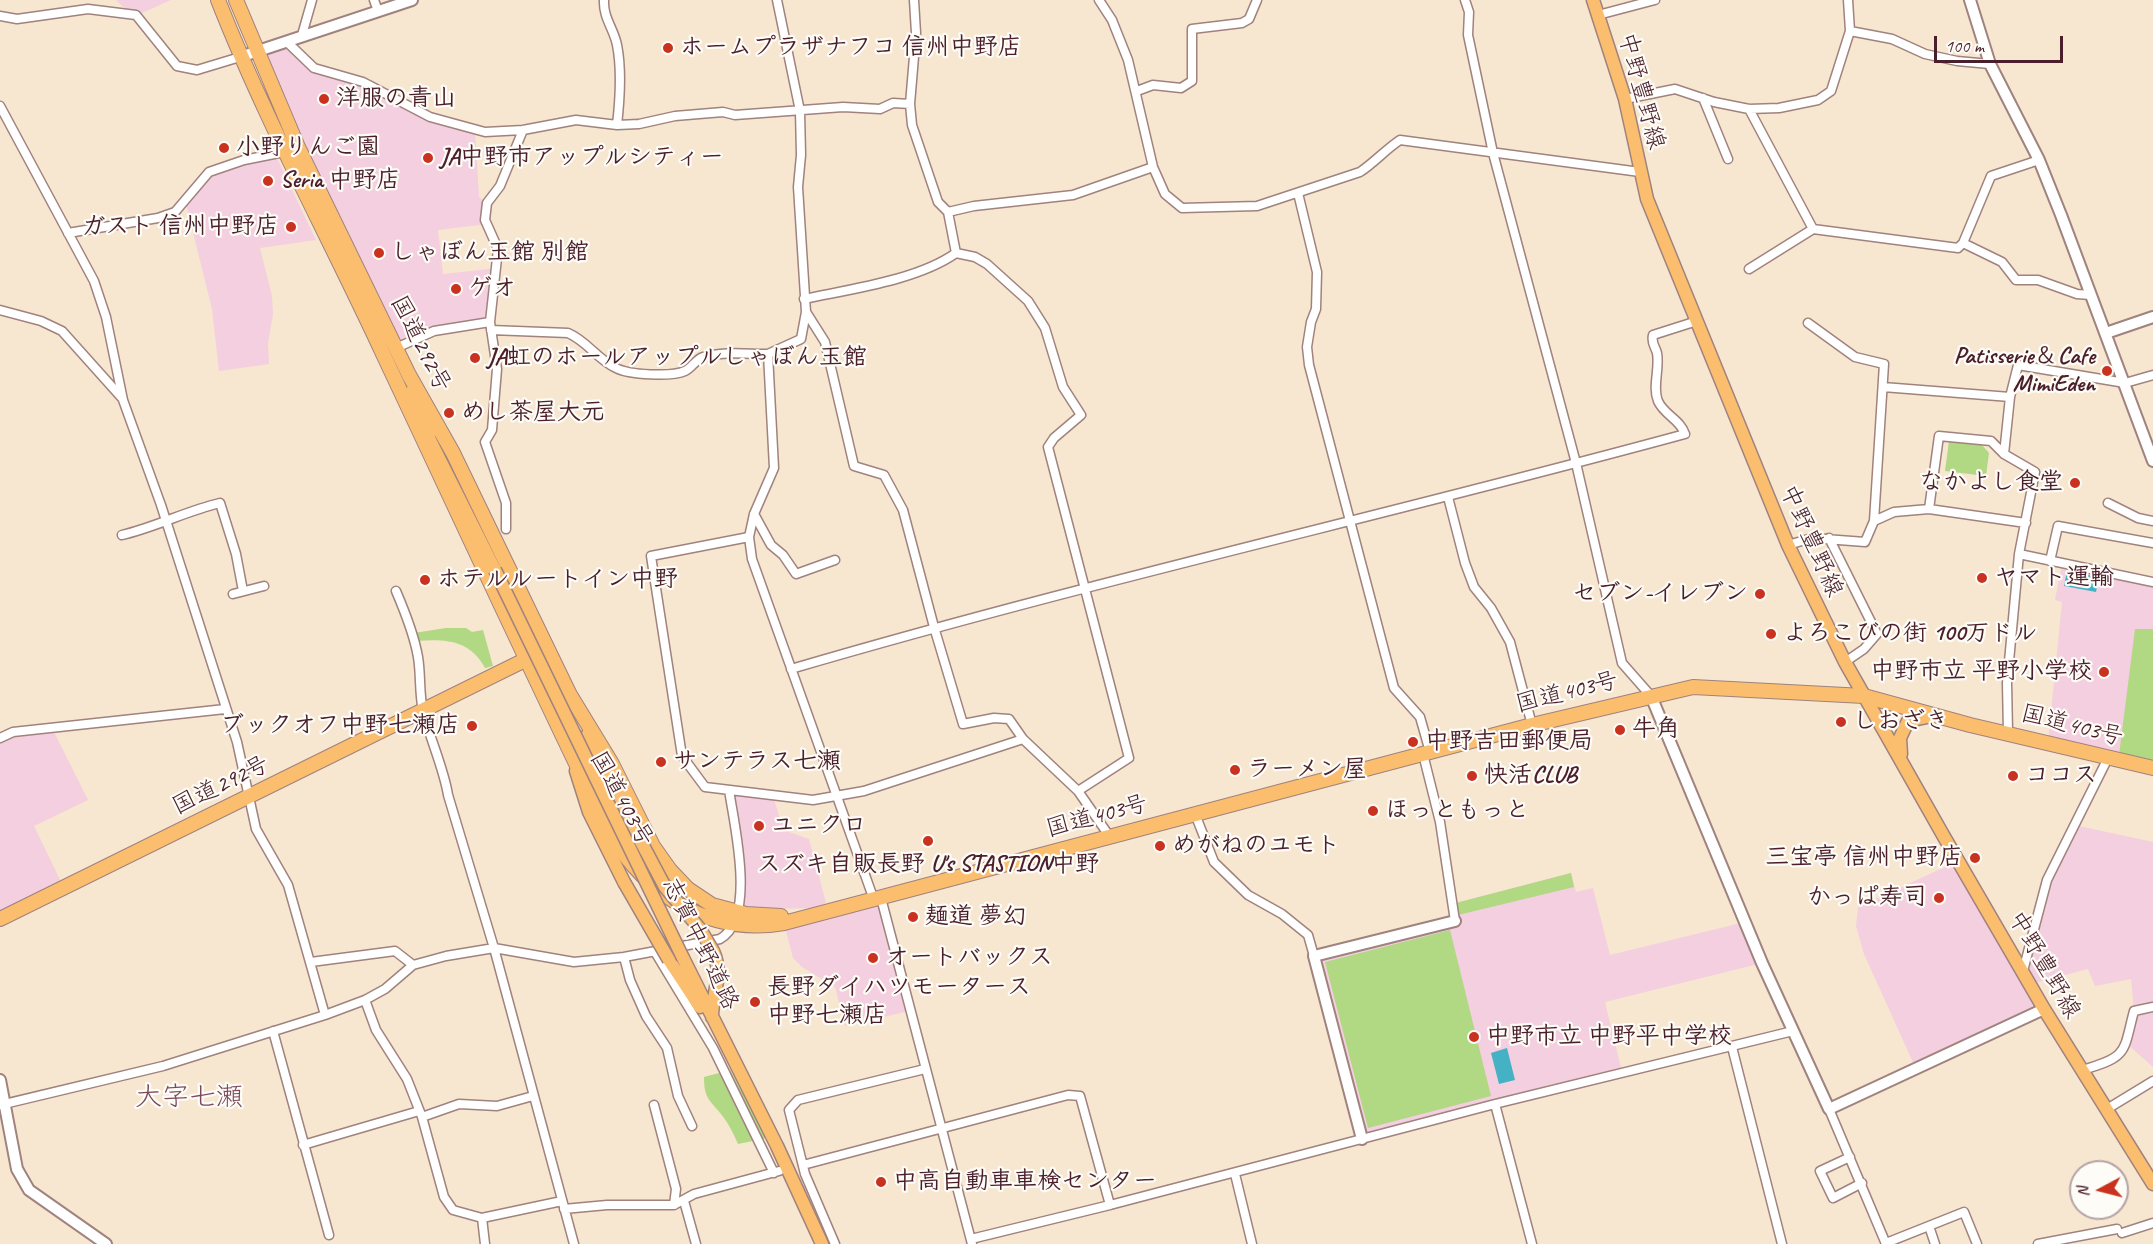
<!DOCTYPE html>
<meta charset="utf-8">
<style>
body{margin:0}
#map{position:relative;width:2153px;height:1244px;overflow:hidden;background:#f7e6d0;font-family:Caveat,sans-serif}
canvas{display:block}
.north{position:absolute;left:2069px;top:1160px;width:60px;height:60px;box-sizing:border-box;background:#fdfcf7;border:2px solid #b5a4a5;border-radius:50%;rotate:263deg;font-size:16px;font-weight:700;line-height:24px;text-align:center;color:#4a1f2b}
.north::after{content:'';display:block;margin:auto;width:21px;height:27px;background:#c8321e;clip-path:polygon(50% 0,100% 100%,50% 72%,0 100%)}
.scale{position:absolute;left:1934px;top:36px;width:129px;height:27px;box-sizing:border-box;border:3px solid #4a1f2b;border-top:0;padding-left:8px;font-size:18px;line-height:21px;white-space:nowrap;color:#4a1f2b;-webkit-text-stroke:4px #fdfcf7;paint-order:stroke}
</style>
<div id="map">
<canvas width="2153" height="1244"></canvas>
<div class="north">N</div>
<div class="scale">100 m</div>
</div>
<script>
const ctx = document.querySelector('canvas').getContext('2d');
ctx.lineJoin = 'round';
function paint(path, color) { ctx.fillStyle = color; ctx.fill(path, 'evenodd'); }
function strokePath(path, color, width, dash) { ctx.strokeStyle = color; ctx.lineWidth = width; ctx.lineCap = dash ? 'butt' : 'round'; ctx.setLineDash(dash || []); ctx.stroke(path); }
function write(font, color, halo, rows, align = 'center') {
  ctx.font = font + ' Caveat,"Klee One",sans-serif'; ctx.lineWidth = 4.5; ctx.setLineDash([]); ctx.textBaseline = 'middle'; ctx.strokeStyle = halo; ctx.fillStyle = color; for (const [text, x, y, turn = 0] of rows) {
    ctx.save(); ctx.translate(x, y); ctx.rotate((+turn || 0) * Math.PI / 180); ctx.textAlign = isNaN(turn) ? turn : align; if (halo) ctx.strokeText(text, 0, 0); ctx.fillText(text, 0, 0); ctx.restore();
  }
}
paint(new Path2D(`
 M116 0H171L142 13 128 11Z
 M287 42 314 68 363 82 397 101 475 130 479 197 487 203V224L438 230 443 274 498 268 490 322 434 331 403 345 286 104 262 49Z
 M275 154 316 240 260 248 272 296 273 314 268 343 269 364 219 371 212 309 185 200 209 172Z
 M2062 564 2153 582V768L2048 743 2062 602 2055 600Z
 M52 728 88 800 34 826 64 888 0 919V738Z
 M729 790 773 796 780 819 789 832 809 839 826 903 814 908 765 909 739 905 740 896Z
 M2074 825 2153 842V1067L2127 1044 2134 1011 2131 979 2095 986 2088 969 2031 984 2044 1009 1916 1069 1864 954 1856 926 1858 907 1958 861 2023 970 2047 880Z
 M1571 873 1576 892 1593 888 1610 955 1745 922 1762 963 1605 1002 1622 1072 1362 1139 1314 956 1454 921 1452 904Z
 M881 898 909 1011 845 1026 835 987 802 967 793 958 784 923Z`), '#f3cfe0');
paint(new Path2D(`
 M1949 441 1982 445 1989 453 1986 476 1945 471Z
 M446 628H466L472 632 483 630 493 666 485 668C470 640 446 639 417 641L414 633Z
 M2135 629H2153V763L2119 755Z
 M1571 873 1574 887 1454 916 1452 904Z
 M1450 930 1491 1096 1368 1128 1325 962Z
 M730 1070 767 1138 738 1144C734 1135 730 1126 724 1118 711 1100 704 1101 704 1077Z`), '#b1d882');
paint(new Path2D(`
 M2067 571 2099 577 2096 592 2064 586Z
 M1507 1048 1515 1080 1499 1084 1491 1053Z`), '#45b1c4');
const minor = new Path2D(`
 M374 0 378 11
 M604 0C603 18 614 29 617 45 622 70 620 99 617 125
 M777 0 800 111 801 155 798 187 806 312 801 339 768 354 774 468 754 514 749 537 752 559 874 900
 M914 0 916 33 910 104 912 125 938 202 948 212 956 253 975 257 987 264 1028 301 1045 328 1063 387 1081 415 1054 438 1048 447 1129 758 1078 791
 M1099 0 1112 20 1128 60 1153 167 1165 194 1182 208 1257 206 1360 172C1375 162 1385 150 1400 140L1640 172
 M1465 0 1469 12 1468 35 1493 153 1576 463 1622 663 1651 696
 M1598 15 1655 0
 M0 16 17 19 88 9 136 15 177 66 197 70 240 57
 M1850 31 1892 39 1925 54 1957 61 1990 64
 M302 35 312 0
 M287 42 314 68 363 82 430 117 485 132 523 130 576 120 617 125 639 124 675 116 723 112 735 115 843 107 880 109 893 103 910 104
 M1137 91 1153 85 1181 88 1192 81V29L1242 23 1249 19 1257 0
 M1703 98 1728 159
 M1625 99 1675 89 1714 102 1749 109 1779 108 1818 100 1831 91 1850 31 1848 0
 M0 106 94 281 106 317 123 400 161 505 237 742 256 829 288 885 325 1015
 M1749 109 1813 229 1958 248 1963 243 2002 262 2016 280H2038L2077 294 2091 295
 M1298 193 1317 272 1316 309 1311 322 1307 347 1309 365 1394 688 1420 717 1430 752
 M948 212 974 206 1073 195 1153 167
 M68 233 158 218 175 212 209 172 244 160 284 152
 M1963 243 1991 176 2039 160
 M1749 269 1813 229
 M804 299C851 289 918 280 956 253
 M0 310 41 321 62 331 122 398
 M806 312 825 342 854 466 884 475 903 510 934 627 963 724 994 718 1009 719 1023 739 1078 791 1110 837
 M1808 323 1855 357 1884 364 1874 521
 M491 330 568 333C587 341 597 359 616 368 629 375 672 377 685 371 692 368 696 359 703 357 723 351 747 354 768 354
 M396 348 434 331 490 322
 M1883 387 2010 397 2004 454
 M2010 397 2018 365 2125 383 2153 375
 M1448 497 1465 563 1474 587 1491 608 1510 642 1532 725
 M2108 503 2138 518 2153 521
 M1929 509 2026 523
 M754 514 771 545 783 555 796 574 835 560
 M506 529V503L485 442 492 430 497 369 490 322 498 249 485 220 487 203 500 186 523 130
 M122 535C156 527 186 511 220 503L236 554 243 591
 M749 537 651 556 682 756 705 787 813 800 864 791 1023 739
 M1829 538 1877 634 1864 649 1845 662
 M1788 545 1812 538 1865 542 1874 521 1894 512 1929 509 1939 436 1991 441 2004 454 2035 472 2019 554 2007 683 2008 733
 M2019 554 2153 582
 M2050 561 2058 526 2153 543
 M396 591C405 612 414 634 418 657 421 675 419 693 423 711 430 739 444 769 448 795L494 948 574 1244
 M233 594 264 586
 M791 669C1087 582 1388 515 1685 434 1680 419 1664 415 1658 401 1652 387 1660 369 1657 353 1655 346 1651 343 1653 335L1697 321
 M0 738 13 732 225 709
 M1423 754 1440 822 1455 921
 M1195 814 1214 862 1248 895 1282 914 1308 935 1314 956
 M881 898 972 1244
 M655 952 713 1048 774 1173
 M624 957 630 980 646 1016 667 1048 678 1096 692 1126
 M311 962 395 951 413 965
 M2023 971 2047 880 2108 758
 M365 1000 376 1030 407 1079 422 1117 444 1197 453 1210 482 1218 562 1201
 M273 1031 329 1235
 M1732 1047 1782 1244
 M2082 1070C2129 1057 2123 1052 2134 1011L2153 1007
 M1495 1104 1532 1244
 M0 1105 163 1066 325 1015 365 1000 385 989 413 965 446 956 494 948 574 962 624 957 720 939C757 918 734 824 729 790
 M654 1105 676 1189 674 1205
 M1829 1109 1886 1244
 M2107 1109 2153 1081
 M422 1117 459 1104 497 1106 533 1096
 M303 1145 419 1111
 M1850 1157 1820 1171 1833 1198 1862 1183
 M803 1165 1068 1095 1080 1096 1110 1205 1495 1104 1793 1031
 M1235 1174 1252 1244
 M684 1201 696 1244
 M564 1209 607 1205H674L694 1194 779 1171
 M482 1218 485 1244
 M1929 1226 1935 1244
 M2122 1233 2153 1223
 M971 1239 1110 1205
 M1886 1243 1964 1212 1977 1244
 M835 1244 805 1174 789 1110 798 1100 925 1069
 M2038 1244 2117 1229`);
const tertiary = new Path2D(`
 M1970 0 1990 64 2039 160 2061 215 2153 461
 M240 57 412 0
 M2106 333 2153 317
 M1651 696 1762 963 1829 1109 2044 1009
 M0 1080 17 1169 29 1190 106 1244
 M1362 1139 1314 956 1455 921`);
const primary = new Path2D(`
 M1593 0 1625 99 1647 199 1788 545 1845 662 1943 835 2044 1009 2153 1184
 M412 391 430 433
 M423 426 495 570
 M588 734 638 836
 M1901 754 1900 738 1908 721 1932 716
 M576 771 589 812 624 882
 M683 958 777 1146 822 1244
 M669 960 700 1007
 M712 1017C712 993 724 975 713 951`);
const trunk = new Path2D(`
 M218 0C266 122 329 237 384 356 459 515 532 674 609 832 647 895 708 936 784 923L1532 725 1693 687 1864 696 1970 725 2153 768
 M236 0 298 147 409 375 453 453 570 695 612 764 653 846 670 870 688 889 712 905 746 914 781 916
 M0 919 533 656`);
strokePath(minor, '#a0827e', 11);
strokePath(tertiary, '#a0827e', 14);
strokePath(primary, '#a0827e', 15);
strokePath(trunk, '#a0827e', 16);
strokePath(minor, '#fff', 8);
strokePath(tertiary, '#fff', 10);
strokePath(primary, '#fbbe6e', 12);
strokePath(trunk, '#fbbe6e', 14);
const primaryBridge = new Path2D(`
 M495 570 683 958
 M638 836 665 887 700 929 713 951
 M624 882 669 960`);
strokePath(primaryBridge, '#a0827e', 15, []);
strokePath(primaryBridge, '#fbbe6e', 12);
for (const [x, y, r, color] of [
 [668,48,6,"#c8321e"],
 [324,99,6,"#c8321e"],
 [224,148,6,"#c8321e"],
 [428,158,6,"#c8321e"],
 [268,181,6,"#c8321e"],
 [291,227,6,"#c8321e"],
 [379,253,6,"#c8321e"],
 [456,289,6,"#c8321e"],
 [475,358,6,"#c8321e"],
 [2107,371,6,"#c8321e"],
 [449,413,6,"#c8321e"],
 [2075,483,6,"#c8321e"],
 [1982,578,6,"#c8321e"],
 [425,580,6,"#c8321e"],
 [1760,594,6,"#c8321e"],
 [1771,634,6,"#c8321e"],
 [2104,672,6,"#c8321e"],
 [1841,722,6,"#c8321e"],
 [472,726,6,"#c8321e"],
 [1620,730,6,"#c8321e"],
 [1413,742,6,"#c8321e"],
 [661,762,6,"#c8321e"],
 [1235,770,6,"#c8321e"],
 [1472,776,6,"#c8321e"],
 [2013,776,6,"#c8321e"],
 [1373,811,6,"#c8321e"],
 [759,826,6,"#c8321e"],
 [928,841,6,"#c8321e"],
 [1160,846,6,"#c8321e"],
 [1975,858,6,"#c8321e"],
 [1939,898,6,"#c8321e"],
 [913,917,6,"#c8321e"],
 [873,958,6,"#c8321e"],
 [755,1002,6,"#c8321e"],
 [1474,1037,6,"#c8321e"],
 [881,1182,6,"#c8321e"]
]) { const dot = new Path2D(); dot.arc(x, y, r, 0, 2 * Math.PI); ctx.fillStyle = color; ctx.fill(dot); strokePath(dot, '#fdfcf7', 2); }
write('bold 24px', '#4a1f2b', '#fdfcf7', [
 ["ホームプラザナフコ 信州中野店",680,48],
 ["洋服の青山",336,99],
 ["小野りんご園",236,148],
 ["JA中野市アップルシティー",440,158],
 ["Seria 中野店",280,181],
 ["ガスト 信州中野店",279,227,"right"],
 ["しゃぼん玉館 別館",391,253],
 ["ゲオ",468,289],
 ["Patisserie＆Cafe",2095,357,"right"],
 ["MimiEden",2095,385,"right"],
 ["JA虹のホールアップルしゃぼん玉館",487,358],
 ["めし茶屋大元",461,413],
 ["なかよし食堂",2063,483,"right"],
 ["ヤマト運輸",1994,578],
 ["ホテルルートイン中野",437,580],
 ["セブン-イレブン",1748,594,"right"],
 ["よろこびの街 100万ドル",1783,634],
 ["中野市立 平野小学校",2092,672,"right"],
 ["しおざき",1853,722],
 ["ブックオフ中野七瀬店",460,726,"right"],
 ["牛角",1632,730],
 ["中野吉田郵便局",1425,742],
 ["サンテラス七瀬",673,762],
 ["ラーメン屋",1247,770],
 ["快活CLUB",1484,776],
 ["ココス",2025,776],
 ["ほっともっと",1385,811],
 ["ユニクロ",771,826],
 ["めがねのユモト",1172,846],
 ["三宝亭 信州中野店",1963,858,"right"],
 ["スズキ自販長野 U's STASTION中野",928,865,"center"],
 ["かっぱ寿司",1927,898,"right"],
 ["麺道 夢幻",925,917],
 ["オートバックス",885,958],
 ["長野ダイハツモータース",767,988],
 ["中野七瀬店",767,1016],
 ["中野市立 中野平中学校",1486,1037],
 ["中高自動車車検センター",893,1182]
], 'left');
write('24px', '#4a1f2b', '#fdfcf7', [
 ["中野豊野線",1641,91,75],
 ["国道292号",420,344,63],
 ["中野豊野線",1811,541,66],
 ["国道403号",1567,693,-14],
 ["国道403号",2072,726,14],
 ["国道292号",221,786,-26],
 ["国道403号",621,799,61],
 ["国道403号",1097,817,-15],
 ["志賀中野道路",700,944,64],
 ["中野豊野線",2044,965,60]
]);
write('27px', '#7b4a5d', '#fdfcf7', [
 ["大字七瀬",189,1098]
]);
</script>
